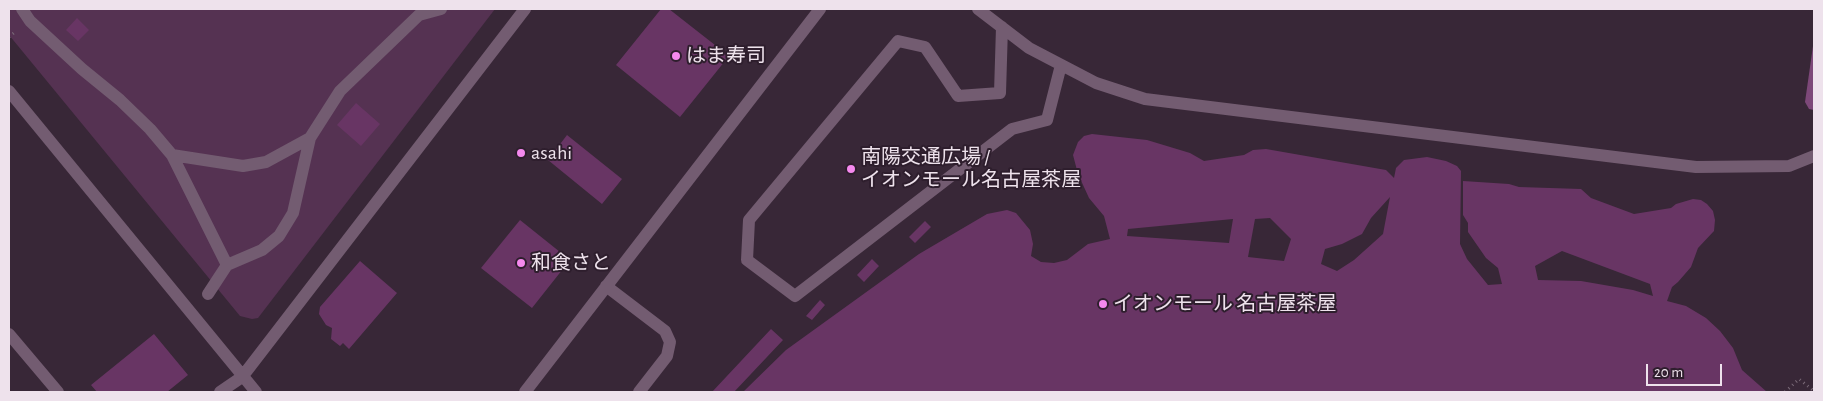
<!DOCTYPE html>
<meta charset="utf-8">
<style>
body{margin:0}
#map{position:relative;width:1823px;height:401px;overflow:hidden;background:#382737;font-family:"Alegreya Sans",sans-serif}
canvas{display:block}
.frame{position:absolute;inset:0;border:10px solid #eee2ec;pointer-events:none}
.scale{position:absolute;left:1646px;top:364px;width:76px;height:22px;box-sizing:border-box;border:2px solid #eee2ec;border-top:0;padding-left:6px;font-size:15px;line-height:18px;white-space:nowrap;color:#eee2ec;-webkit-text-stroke:4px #2e1e2d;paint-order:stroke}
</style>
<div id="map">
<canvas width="1823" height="401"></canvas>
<div class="frame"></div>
<div class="scale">20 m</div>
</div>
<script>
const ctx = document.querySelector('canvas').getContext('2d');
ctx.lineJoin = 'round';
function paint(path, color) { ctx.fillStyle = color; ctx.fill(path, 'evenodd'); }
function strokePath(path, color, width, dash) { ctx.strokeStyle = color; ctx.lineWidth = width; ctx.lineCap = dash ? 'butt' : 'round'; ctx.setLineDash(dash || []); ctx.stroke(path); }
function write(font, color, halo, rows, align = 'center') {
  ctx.font = font + ' "Alegreya Sans","Noto Sans JP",sans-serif'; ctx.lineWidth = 4; ctx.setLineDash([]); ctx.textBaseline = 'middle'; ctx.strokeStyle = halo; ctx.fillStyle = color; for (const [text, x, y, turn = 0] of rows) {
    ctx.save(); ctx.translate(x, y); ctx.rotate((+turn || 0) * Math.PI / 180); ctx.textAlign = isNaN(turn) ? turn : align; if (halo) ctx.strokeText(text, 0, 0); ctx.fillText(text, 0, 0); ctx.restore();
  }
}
paint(new Path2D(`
 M9 9H495L258 318 252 319 240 316 9 35Z`), '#553252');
paint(new Path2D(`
 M1814 39V110L1809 109 1805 102Z`), '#7d4879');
paint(new Path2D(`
 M661 9H669L729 56 680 117 616 65Z
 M77 18 89 30 78 41 66 30Z
 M356 103 380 124 361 146 337 125Z
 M1092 134 1147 140 1190 153 1204 161 1244 155 1253 150 1266 149 1386 170 1394 178 1396 168 1404 160 1427 157 1446 161 1457 166 1461 171 1460 244 1467 259 1488 285 1502 284 1498 268 1486 258 1468 232V223L1463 215V181L1509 184 1519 187 1581 189 1591 198 1634 214 1671 208 1676 204 1693 199 1701 200 1707 204 1713 211 1715 220 1714 231 1698 248 1691 267 1678 282 1672 287 1667 301 1686 306 1706 318 1720 331 1733 348 1742 370 1767 392H743L786 350 919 254 987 214 1007 210 1016 213 1030 230 1033 244 1031 256 1041 262 1054 263 1067 260 1088 244 1110 239 1104 216 1089 198 1078 174 1073 155 1078 142 1084 136ZM1390 197 1383 234 1354 260 1337 271 1321 264 1325 249 1342 244 1362 234 1371 218ZM1270 218 1291 239 1284 261 1248 257 1255 219ZM1233 219 1229 243 1127 236 1128 229ZM1562 251 1650 284 1653 296 1633 290 1581 281 1538 280 1535 266Z
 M567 135 622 179 602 204 548 160Z
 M520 220 570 260 532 308 481 268Z
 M925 221 931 227 915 243 909 237Z
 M872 259 879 266 864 282 857 275Z
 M360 261 397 293 349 349 343 343 340 346 331 339 332 328 326 325 319 314 320 307Z
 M820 300 825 305 812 320 806 316Z
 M771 329 783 340 734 392H712Z
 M154 334 188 375 167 392H97L91 385Z`), '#683564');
strokePath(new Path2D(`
 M9 37 15 32
 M1785 392 1799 379 1814 391`), '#7a6a78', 3, [1, 4]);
strokePath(new Path2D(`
 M22 9 30 21 82 69 120 100 150 129 172 155 227 265 208 294
 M978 9 1029 48 1096 83 1145 99 1696 167 1789 166 1814 156
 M1002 27 1000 93 958 96 925 47 898 41 749 220 747 260 795 296 1012 129 1047 120 1061 65
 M9 91 256 392
 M172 155 243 166 266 162 310 138
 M227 265 262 250 279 236 293 213 310 138 340 91 419 15 441 9
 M606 286 665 331 670 342 667 356 639 392
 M9 334 58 392
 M220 392 242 377 525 9
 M525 392 820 9`), '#735c71', 12);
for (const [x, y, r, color] of [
 [676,56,5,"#f589ee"],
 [521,153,5,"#f589ee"],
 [851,169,5,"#f589ee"],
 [521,263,5,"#f589ee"],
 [1103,304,5,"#f589ee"]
]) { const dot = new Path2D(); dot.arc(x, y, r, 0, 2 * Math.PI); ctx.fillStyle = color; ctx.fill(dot); strokePath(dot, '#2e1e2d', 2); }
write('20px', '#eee2ec', '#2e1e2d', [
 ["はま寿司",686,56],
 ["asahi",531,153],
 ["南陽交通広場 /",861,157],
 ["イオンモール名古屋茶屋",861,180],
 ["和食さと",531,263],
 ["イオンモール 名古屋茶屋",1113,304]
], 'left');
</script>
